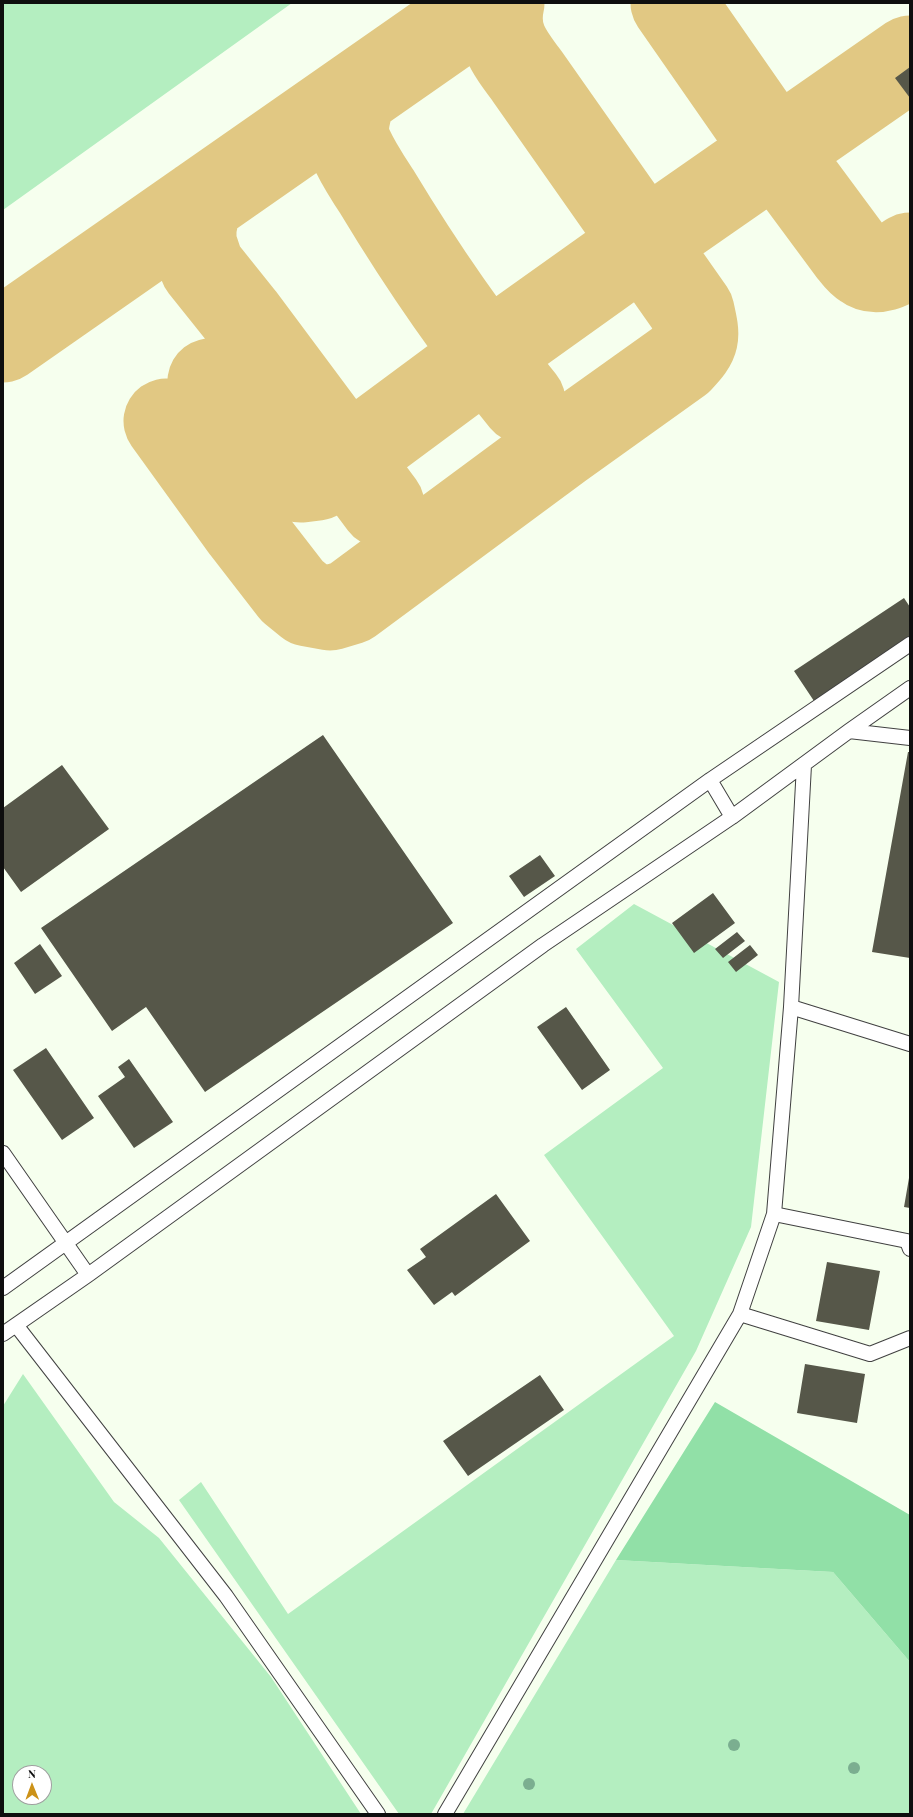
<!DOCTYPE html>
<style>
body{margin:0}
#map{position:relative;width:913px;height:1817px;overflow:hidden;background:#f6ffee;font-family:"Playfair Display",serif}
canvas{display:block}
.frame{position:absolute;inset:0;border:4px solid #0e0e0e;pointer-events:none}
.north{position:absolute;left:12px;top:1765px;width:40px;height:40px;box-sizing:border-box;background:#fff;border:1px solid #9f9f9f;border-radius:50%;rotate:359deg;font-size:11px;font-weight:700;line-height:16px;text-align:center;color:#0e0e0e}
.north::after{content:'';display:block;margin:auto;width:14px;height:18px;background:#cc9218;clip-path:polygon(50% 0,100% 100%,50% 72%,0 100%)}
</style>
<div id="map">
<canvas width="913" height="1817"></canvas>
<div class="frame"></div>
<div class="north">N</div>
</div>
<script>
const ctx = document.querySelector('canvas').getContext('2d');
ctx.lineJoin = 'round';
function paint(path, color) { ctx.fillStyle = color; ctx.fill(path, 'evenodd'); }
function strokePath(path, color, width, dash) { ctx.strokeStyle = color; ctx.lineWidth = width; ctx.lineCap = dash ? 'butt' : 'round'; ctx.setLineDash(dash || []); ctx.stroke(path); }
paint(new Path2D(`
 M3 3H292L3 210Z
 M634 904 779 982 751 1227 696 1351 431 1814H399L179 1500 201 1482 288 1614 674 1336 544 1155 663 1068 576 949Z
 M23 1374 114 1502 159 1538 271 1677 361 1814H3V1406ZM20 1773H44V1797H20Z
 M616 1560 833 1572 910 1662V1814H463Z`), '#b4eec0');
paint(new Path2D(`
 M715 1402 910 1515V1662L833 1572 616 1560Z`), '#91e0a7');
strokePath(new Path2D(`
 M673 3 776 151 850 251C854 256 858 262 863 265 879 277 896 263 910 255
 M354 95C350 108 345 122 347 136 349 149 369 180 377 192 421 265 469 335 523 401
 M199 203 194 228V243L202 267 242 317 382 505
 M3 340 486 3
 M210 381 265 453 282 472 301 480 317 478 348 458 487 355 644 243 910 58
 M166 421 244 529 292 591 308 604 330 608 350 602 561 446 680 361C699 341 698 338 692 311L527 76C509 52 495 34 502 3`), '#e1c883', 85);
paint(new Path2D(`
 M910 67V98L895 78Z
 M904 598 910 607V641L816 704 794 671Z
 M323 735 453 923 205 1092 146 1007 112 1031 41 928Z
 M908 752H910V958L872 952Z
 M62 765 109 829 21 892 3 867V808Z
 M540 855 555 876 524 897 509 876Z
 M713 893 735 923 694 953 672 923Z
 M737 932 745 941 723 958 715 949Z
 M40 944 62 976 35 994 14 963Z
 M750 945 758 955 736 972 728 962Z
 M566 1007 610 1070 582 1090 537 1027Z
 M46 1048 94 1118 62 1140 13 1070Z
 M129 1059 173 1122 134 1148 98 1096 125 1077 118 1067Z
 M909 1178 910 1179V1208L904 1207Z
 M496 1194 530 1241 455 1296 452 1292 434 1305 407 1270 426 1257 420 1249Z
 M827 1262 880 1271 869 1330 816 1321Z
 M805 1364 865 1374 857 1423 797 1413Z
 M540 1375 564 1410 468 1476 443 1441Z`), '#565749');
const lane = new Path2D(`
 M849 731 910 738
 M710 780 732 817
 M791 1007 910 1044
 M3 1153 88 1275
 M774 1214 907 1241 910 1249
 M3 1288 710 780 910 644
 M740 1314 870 1354 910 1338
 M16 1325 226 1596 378 1814
 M3 1334 88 1275 543 945 732 817 849 731 910 688
 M445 1814 740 1314 774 1214 791 1007 804 765`);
strokePath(lane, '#414141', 16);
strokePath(lane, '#fff', 14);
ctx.fillStyle = '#7bae90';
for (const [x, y] of [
 [734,1745],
 [854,1768],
 [529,1784]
]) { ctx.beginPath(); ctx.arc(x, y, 6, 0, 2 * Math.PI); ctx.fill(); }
</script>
